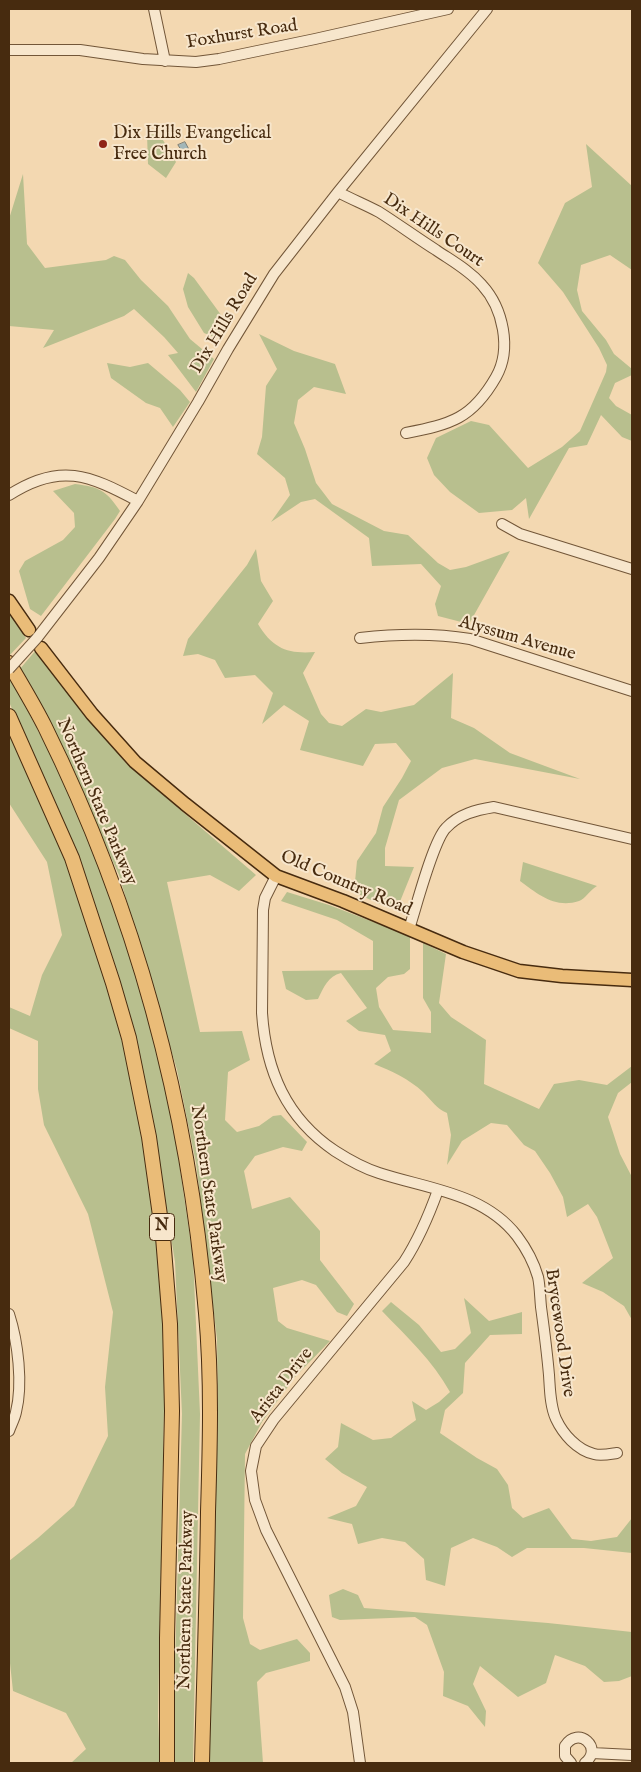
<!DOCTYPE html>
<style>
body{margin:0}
#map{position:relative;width:641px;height:1772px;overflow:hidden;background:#f3d8b1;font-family:"IM FELL English",serif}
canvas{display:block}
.frame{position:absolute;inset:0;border:10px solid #472b0f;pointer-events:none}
</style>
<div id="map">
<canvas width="641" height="1772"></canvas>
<div class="frame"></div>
</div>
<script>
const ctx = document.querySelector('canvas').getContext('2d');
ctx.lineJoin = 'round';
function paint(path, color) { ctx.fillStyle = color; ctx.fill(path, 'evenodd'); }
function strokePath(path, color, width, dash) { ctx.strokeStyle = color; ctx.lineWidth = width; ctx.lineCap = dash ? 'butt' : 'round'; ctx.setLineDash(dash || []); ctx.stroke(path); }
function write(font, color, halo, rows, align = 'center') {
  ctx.font = font + ' "IM FELL English",serif'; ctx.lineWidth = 4; ctx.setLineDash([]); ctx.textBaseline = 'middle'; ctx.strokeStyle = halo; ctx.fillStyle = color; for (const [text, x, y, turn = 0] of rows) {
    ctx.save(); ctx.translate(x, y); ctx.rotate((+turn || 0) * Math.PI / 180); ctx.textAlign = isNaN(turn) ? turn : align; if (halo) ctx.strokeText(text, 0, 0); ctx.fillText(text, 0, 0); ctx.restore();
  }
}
paint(new Path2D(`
 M147 134 160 135 176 162 166 178 148 164Z
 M586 144 632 186V270L610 255 581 265 577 290 582 311 606 340 614 354 632 369V375L615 383 609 398 616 406 632 415V441L622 437 601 415 587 445 569 448 529 519 526 498 512 510 479 513 450 492 434 475 427 458 436 438 471 421 489 425 528 468 562 447 580 431 606 372 607 365 599 348 563 292 538 263 565 203 592 187Z
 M23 174 27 244 45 268 106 260 114 256 125 260 141 280 168 306 190 339 214 359 196 392 168 355 178 353 164 337 134 309 124 316 43 348 54 330 9 326V219Z
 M188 273 194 278 227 323 216 338 204 333 188 307 183 289Z
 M259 334 294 351 335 364 346 394 314 387 298 400 294 423 305 449 316 483 332 504 384 531 408 535 438 563 450 570 466 567 510 551 469 624 438 616 435 604 441 586 421 564 372 566 369 538 315 499 301 502 271 522 290 495 285 478 257 454 262 437 266 386 277 369Z
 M107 363 130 367 148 363 180 390 190 402 173 427 160 408 146 403 111 378Z
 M75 484C99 487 106 490 120 511L115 519 41 616 30 609 19 571 25 561 63 540 75 527 74 513 53 491Z
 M256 549 261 581 273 601 258 624C273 649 288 654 315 652L303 673 321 714 329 723 342 726 366 709 381 712 414 705 453 673 451 718 474 728 510 753 580 779 475 759 442 768 399 800 385 848V866L414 867 399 904H379L354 892 357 861 376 833 383 807 402 778 411 761 396 743 375 744 363 766 300 750 309 721 284 705 262 724 273 693 255 675 225 678 215 660 198 654 183 656 188 639 247 565Z
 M9 612 26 638 9 656Z
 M36 650 126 763 256 875 239 891 210 875 167 882 200 1032 242 1031 250 1060 228 1072 225 1120 237 1132 259 1126 273 1116 281 1115 307 1142 302 1151 283 1147 255 1156 244 1171 252 1209 290 1197 320 1231V1260L354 1304 347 1316 337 1312 316 1285 302 1280 273 1288 278 1321 287 1328 330 1341 295 1377 262 1422 245 1454 243 1618 250 1644 260 1650 297 1639 310 1653V1661L266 1673 257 1682 263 1763H206L218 1421 217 1339 196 1163 177 1070 119 875 68 763 19 670Z
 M11 679 59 771 98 865 136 965 170 1101 193 1257 200 1414 193 1763H175L174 1698 182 1414 175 1262 150 1107 118 974 83 869 9 702V681Z
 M9 733 49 818 72 875 104 976 127 1060 143 1145 159 1262 165 1358 158 1716 160 1763H71L86 1749 66 1713 13 1691 9 1654V1561L38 1538 74 1506 108 1436 105 1387 113 1312 88 1214 44 1125 38 1089V1041L9 1028V1007L30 1016 42 975 62 935 47 862 9 803Z
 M523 862 597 886C590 890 585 899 579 901 555 909 538 894 520 881Z
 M287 892 329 905 410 936V969L404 974 388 977 376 988 379 1007 393 1030 431 1033V1012L423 998V943L446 954 439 1003 451 1017 486 1040 484 1084 539 1109 554 1084 579 1080 607 1085 632 1066V1082L618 1093 608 1117 620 1154 632 1177V1320L624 1306 603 1292 582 1283 613 1258 597 1217 588 1204 567 1217 563 1197 550 1173 535 1151 524 1145 507 1125 491 1123 462 1141 447 1165 451 1135 447 1113C437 1109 431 1100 423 1092 409 1079 392 1071 374 1064L391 1051 385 1035 359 1031 346 1021 367 1008 341 973C328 976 324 987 318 999L306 1000 286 989 282 971 373 970V941L337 920 281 901Z
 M464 1298 489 1321 522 1312V1334L490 1335 465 1363 463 1393 445 1410 440 1433 477 1458 497 1469 508 1485 512 1508 523 1518 549 1508 572 1539 591 1541 617 1537 632 1518V1553L584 1548H527L512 1557 497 1547 473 1538 451 1548 445 1586 426 1580 424 1559 405 1542 382 1538 358 1544 352 1524 327 1518 356 1506 367 1487 342 1473 325 1459 338 1447 341 1423 373 1440 391 1438 416 1420 412 1401 426 1410 439 1402 450 1392C433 1361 406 1336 382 1311L391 1302 419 1325 441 1352 455 1349 471 1333Z
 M343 1589 358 1595 364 1608 548 1623 632 1632V1676L619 1681 604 1682 585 1666 555 1655 546 1683 518 1697 480 1666 473 1684 486 1711 485 1727 468 1706 443 1696 444 1672 427 1625 415 1617 340 1620 332 1617 329 1595Z`), '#b8bf8e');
const water = new Path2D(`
 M185 142 192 155 186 158 178 145Z`);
paint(water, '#a2b6b8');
strokePath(water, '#7e7e74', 1);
const minor = new Path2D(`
 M154 9 165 61
 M9 50H80L143 59 196 62 219 59 315 39 448 9
 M338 192C351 199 366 205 379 212 398 224 417 238 436 250 452 261 469 270 482 285 503 308 512 349 496 377 472 419 451 424 406 433
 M9 495C60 462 89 475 138 501
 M502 524 520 534 632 569
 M37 638 99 558 138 501 198 402 228 349 274 274 338 192 487 9
 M360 638C396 634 434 633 470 639L632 691
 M276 876 265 898 263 910 262 1013C266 1071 286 1118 335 1151 349 1160 363 1168 379 1173 428 1189 484 1193 517 1236 526 1248 534 1263 538 1277 540 1286 540 1297 541 1307 544 1329 547 1352 549 1375 550 1389 550 1406 556 1419 563 1434 577 1450 594 1454 601 1456 610 1454 617 1453
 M409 929C416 908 433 841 446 828 459 814 476 810 494 807L632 839
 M9 1314C18 1342 23 1384 16 1412 15 1418 11 1425 9 1431
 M592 1753 632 1755
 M360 1763 353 1712 345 1687 266 1530 255 1500 251 1471 256 1446 274 1419 404 1262C419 1239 429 1215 438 1190
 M571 1763 565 1756V1746C578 1725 604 1748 585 1763`);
const major = new Path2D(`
 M9 601 29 630
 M41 648 92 714 135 762 185 804 276 876 343 901 463 952 519 971 562 976 632 980`);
const highway = new Path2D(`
 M9 663C21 684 34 705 45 727 136 911 189 1108 206 1313 212 1379 210 1446 208 1512 207 1596 204 1680 202 1763
 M9 716 72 858 113 983 129 1038 149 1137 163 1237 170 1324 172 1411 167 1638V1763`);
strokePath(minor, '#725638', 12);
strokePath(major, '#472b0f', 15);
strokePath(highway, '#472b0f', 16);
strokePath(minor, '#f7e6cc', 10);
strokePath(major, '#eabc78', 12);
strokePath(highway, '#eabc78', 14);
const minorBridge = new Path2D(`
 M9 669 37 638`);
strokePath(minorBridge, '#725638', 12, []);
strokePath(minorBridge, '#f7e6cc', 10);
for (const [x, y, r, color] of [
 [103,144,5,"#8f2418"]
]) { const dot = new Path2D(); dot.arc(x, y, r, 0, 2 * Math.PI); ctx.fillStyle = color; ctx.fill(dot); strokePath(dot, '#f7e6cc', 2); }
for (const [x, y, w] of [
 [162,1227,25]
]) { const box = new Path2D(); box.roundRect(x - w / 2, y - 13.5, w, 27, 4); ctx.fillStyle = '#f7e6cc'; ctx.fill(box); strokePath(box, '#472b0f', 1); }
write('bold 16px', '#472b0f', null, [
 ["N",162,1227]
]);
write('18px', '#472b0f', '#f7e6cc', [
 ["Foxhurst Road",242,35,-9],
 ["Dix Hills Court",433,231,34],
 ["Dix Hills Road",225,324,-59],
 ["Alyssum Avenue",517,639,16],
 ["Northern State Parkway",96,802,67],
 ["Old Country Road",346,884,23],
 ["Northern State Parkway",208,1194,82],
 ["Brycewood Drive",559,1333,82],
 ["Arista Drive",282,1386,-52],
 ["Northern State Parkway",187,1600,-89]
]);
write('18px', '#472b0f', '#f7e6cc', [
 ["Dix Hills Evangelical",113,134],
 ["Free Church",113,155]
], 'left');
</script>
